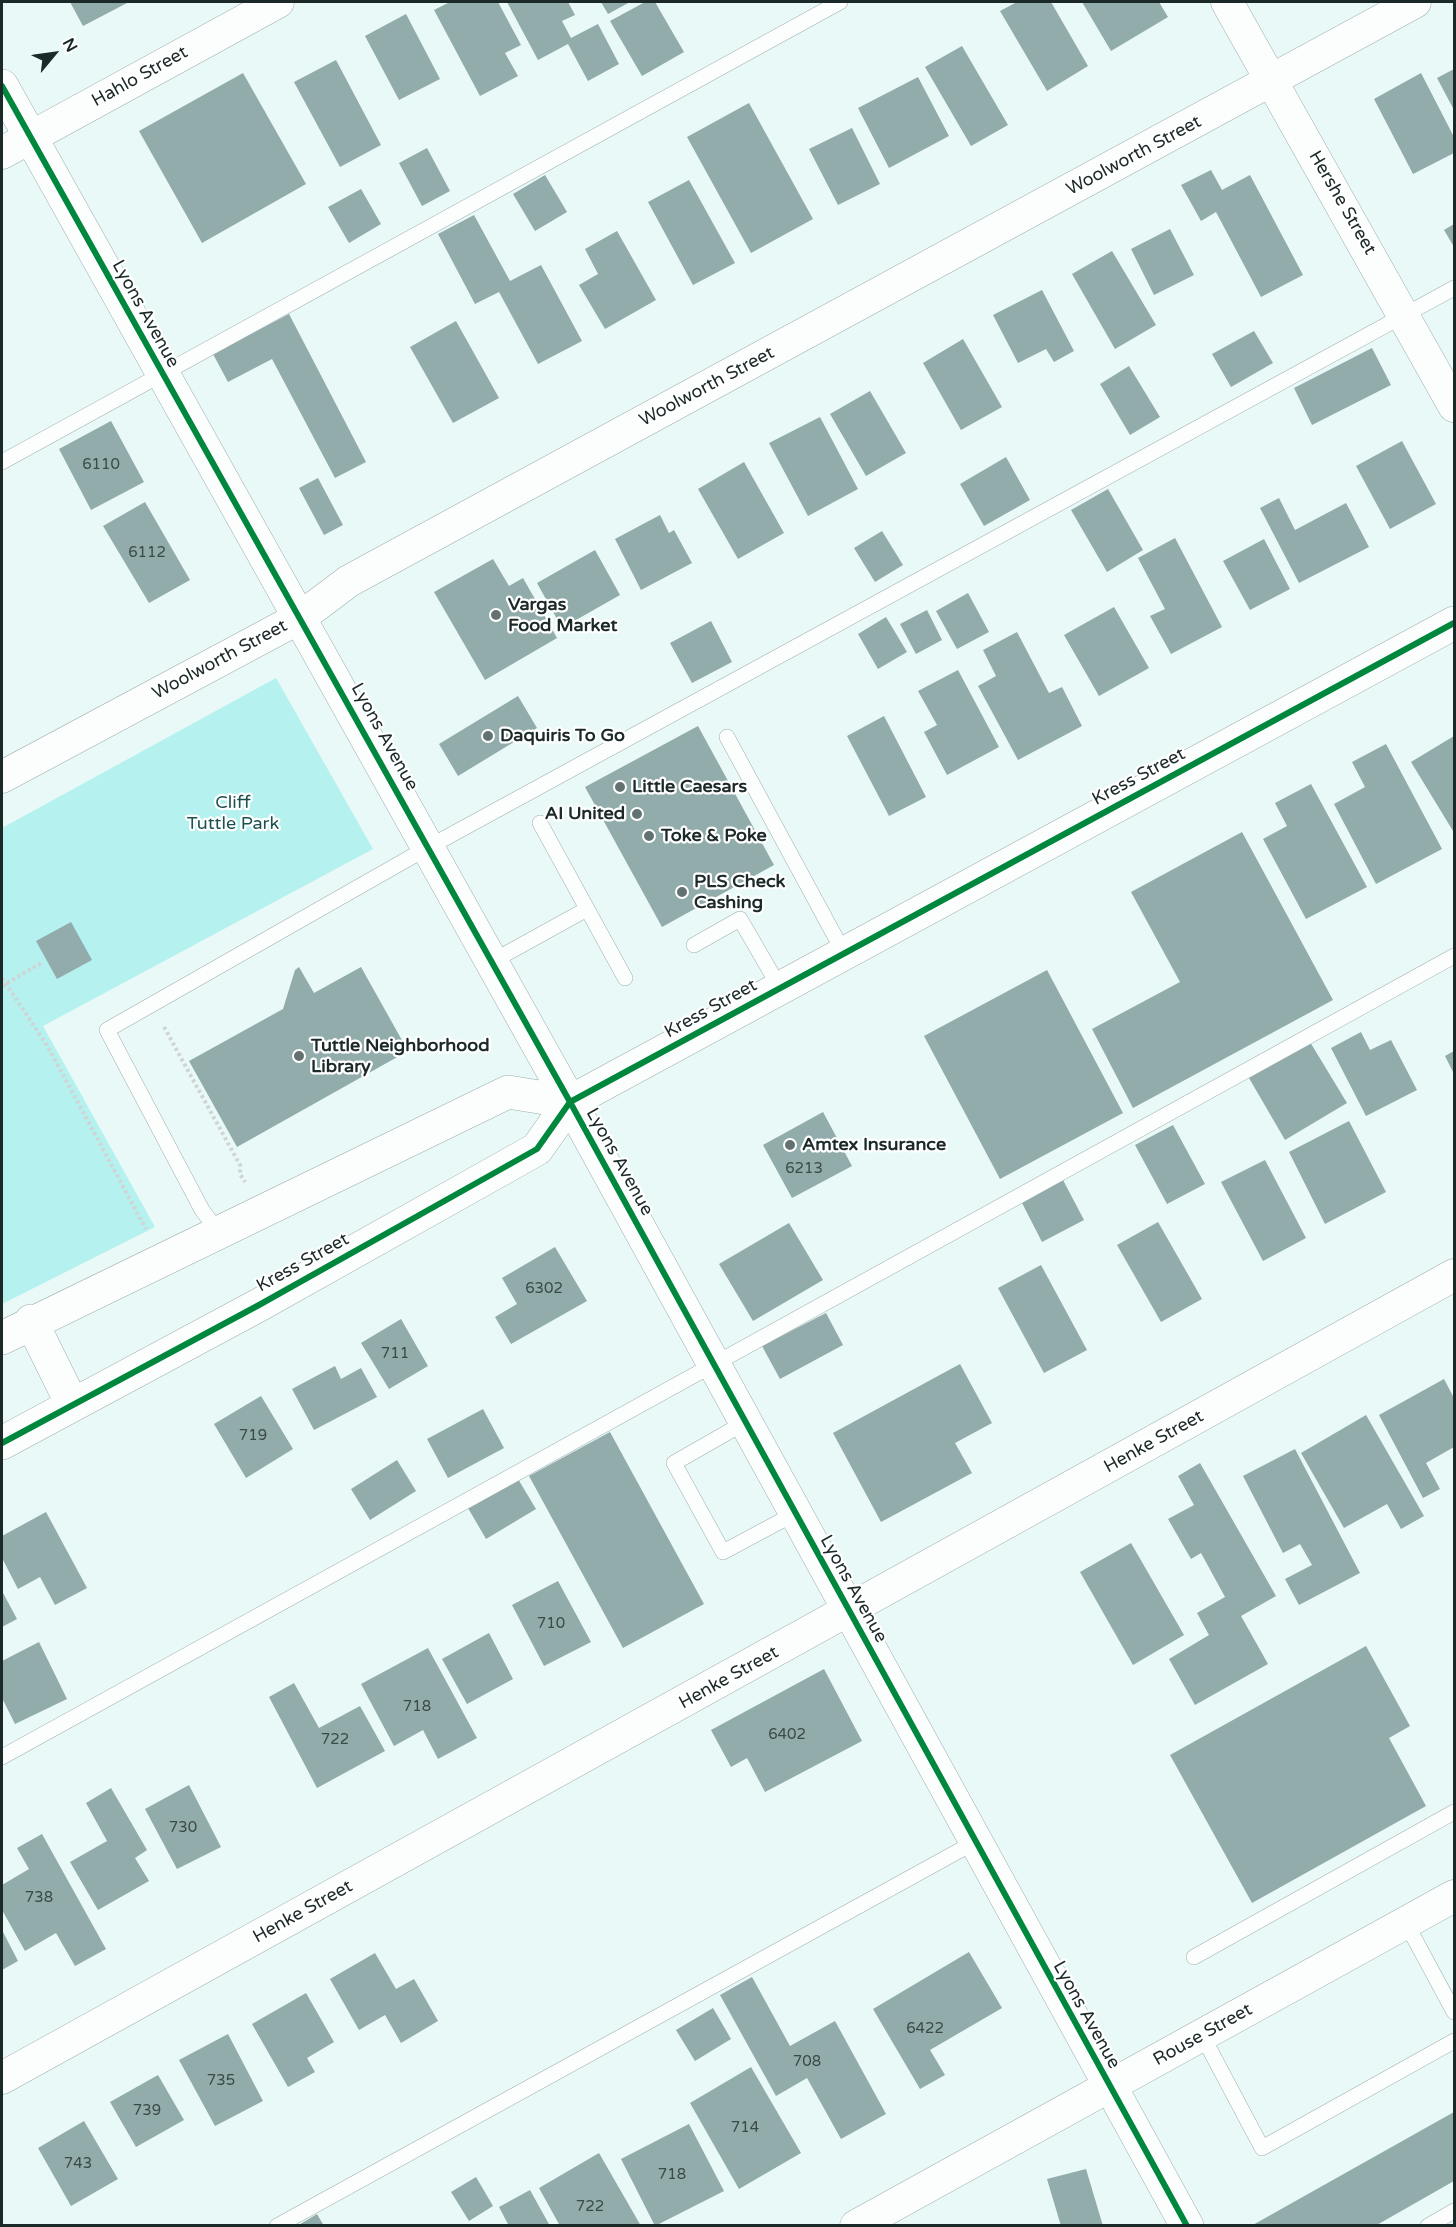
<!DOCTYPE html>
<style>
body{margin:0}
#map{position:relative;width:1456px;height:2227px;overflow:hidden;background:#e8f9f7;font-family:"Varela Round",sans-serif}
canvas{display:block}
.frame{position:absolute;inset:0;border:3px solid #1b2928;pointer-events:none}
.north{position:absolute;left:24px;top:24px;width:60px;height:60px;-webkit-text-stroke:4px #fff;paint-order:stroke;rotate:61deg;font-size:16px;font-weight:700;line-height:24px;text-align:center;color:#1b2928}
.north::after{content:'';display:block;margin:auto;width:21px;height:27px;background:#1b2928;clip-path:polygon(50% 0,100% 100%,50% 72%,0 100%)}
</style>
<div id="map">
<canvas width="1456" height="2227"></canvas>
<div class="frame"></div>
<div class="north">N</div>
</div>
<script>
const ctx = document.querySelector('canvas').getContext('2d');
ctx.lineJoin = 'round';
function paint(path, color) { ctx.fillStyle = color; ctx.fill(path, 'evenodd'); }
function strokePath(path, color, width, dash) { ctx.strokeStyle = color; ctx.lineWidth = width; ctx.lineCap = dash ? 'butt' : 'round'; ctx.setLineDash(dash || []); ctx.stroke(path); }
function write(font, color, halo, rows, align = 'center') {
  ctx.font = font + ' "Varela Round",sans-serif'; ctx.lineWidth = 4.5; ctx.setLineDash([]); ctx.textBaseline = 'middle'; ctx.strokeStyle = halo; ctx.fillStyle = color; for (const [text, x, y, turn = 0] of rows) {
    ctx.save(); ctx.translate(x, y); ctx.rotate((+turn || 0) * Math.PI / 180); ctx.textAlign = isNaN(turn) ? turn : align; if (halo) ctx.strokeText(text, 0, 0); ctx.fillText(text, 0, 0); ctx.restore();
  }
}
paint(new Path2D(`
 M276 678 373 849 43 1026 155 1227 2 1304V828Z`), '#b4f1ef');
paint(new Path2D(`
 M70 2H129L83 26Z
 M450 2H498L521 45 505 53 518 76 480 96 434 10Z
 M507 2H568L575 15 562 21 571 38 598 24 619 64 588 81 568 44 538 60Z
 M601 2H630L608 14Z
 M645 2H655L684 52 642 76 610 21Z
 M1017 2H1051L1088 66 1047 91 1000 11Z
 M1082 2H1159L1168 17 1111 51Z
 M406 14 440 79 399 100 365 36Z
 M962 46 1008 125 971 146 925 67Z
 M336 60 381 145 340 167 294 82Z
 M1454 69V110L1437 78Z
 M243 73 306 184 202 243 139 131Z
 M1421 73 1454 137V153L1413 174 1374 99Z
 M918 77 949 136 889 168 858 108Z
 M749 103 813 219 751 253 687 137Z
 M852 128 880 184 838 205 809 149Z
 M427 148 450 191 422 206 399 163Z
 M1211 170 1222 190 1250 175 1303 275 1261 297 1216 212 1201 221 1181 185Z
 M545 175 567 212 535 231 513 194Z
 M689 180 735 263 693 285 648 202Z
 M361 189 381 224 349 243 328 207Z
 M474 215 510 281 541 265 582 341 538 364 499 292 475 304 438 234Z
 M1454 224V247L1444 230Z
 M1170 229 1194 275 1154 295 1131 249Z
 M617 231 656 300 605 329 579 285 598 274 585 249Z
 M1112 251 1156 325 1115 349 1072 274Z
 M1042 290 1074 351 1054 362 1046 349 1018 363 993 315Z
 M289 314 366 462 335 478 272 359 228 382 213 354Z
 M456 321 499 398 453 423 410 347Z
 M1254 331 1273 363 1231 387 1212 354Z
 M963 339 1002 407 961 430 923 363Z
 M1372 348 1391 385 1312 425 1294 388Z
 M1129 366 1160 417 1130 435 1100 384Z
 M870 391 906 453 866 476 830 414Z
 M820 417 858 489 808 516 769 443Z
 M111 421 144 482 91 510 59 449Z
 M1402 441 1436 504 1390 529 1356 466Z
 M1006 457 1030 500 984 526 960 484Z
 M744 462 784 533 738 559 698 489Z
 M318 478 343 525 324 535 299 488Z
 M1108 489 1143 550 1107 572 1071 510Z
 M1279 498 1295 530 1346 503 1369 547 1299 583 1260 508Z
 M145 502 190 580 149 603 103 526Z
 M660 515 669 533 674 530 692 563 641 590 615 539Z
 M882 531 903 565 875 582 854 548Z
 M1175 538 1222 627 1171 654 1150 616 1165 609 1138 558Z
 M1264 539 1290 589 1250 610 1223 561Z
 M595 550 620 595 562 628 537 583Z
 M493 559 509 586 523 578 557 638 485 680 434 592Z
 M968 593 989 632 957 649 936 611Z
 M1114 607 1149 668 1099 696 1064 635Z
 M927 610 942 640 916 654 900 624Z
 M886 617 907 652 878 669 858 634Z
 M711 621 732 662 692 683 670 643Z
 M1017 632 1049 693 1062 687 1082 726 1018 760 978 686 996 676 983 650Z
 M958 670 999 747 947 775 924 732 937 725 918 691Z
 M518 696 537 728 458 776 439 744Z
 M884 716 926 797 889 816 847 736Z
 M698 726 774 865 662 927 585 787Z
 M1454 736V830L1453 831 1411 762Z
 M1386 744 1442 849 1376 884 1334 804 1365 787 1352 762Z
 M1311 784 1367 887 1306 919 1263 839 1287 826 1275 803Z
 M1242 832 1333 1000 1133 1108 1092 1029 1180 982 1131 892Z
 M71 922 92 960 57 979 36 941Z
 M299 967 314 993 361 967 408 1051 237 1147 189 1061 283 1009 295 970Z
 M1047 970 1123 1113 1000 1179 924 1036Z
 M1361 1032 1370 1050 1391 1040 1417 1090 1366 1116 1331 1048Z
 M1310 1042 1347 1103 1285 1140 1249 1078Z
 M1454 1051V1074L1445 1056Z
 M823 1112 852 1166 792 1198 763 1145Z
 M1349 1121 1386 1192 1325 1224 1289 1152Z
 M1173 1125 1205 1184 1167 1204 1135 1145Z
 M1265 1160 1306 1238 1263 1261 1221 1182Z
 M1063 1180 1084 1220 1042 1242 1021 1201Z
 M1158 1222 1202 1299 1161 1322 1117 1245Z
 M789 1223 823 1280 753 1321 719 1264Z
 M555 1247 587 1301 511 1344 495 1317 517 1304 502 1278Z
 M1041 1265 1087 1350 1044 1373 998 1288Z
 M826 1313 843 1345 780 1379 762 1346Z
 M401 1319 428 1366 389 1389 361 1343Z
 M960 1364 992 1423 955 1443 972 1473 881 1522 833 1433Z
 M335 1366 341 1379 361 1368 377 1397 314 1430 292 1389Z
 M1444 1379 1454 1398V1447L1426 1463 1440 1489 1423 1498 1379 1415Z
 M261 1396 293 1449 246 1478 214 1424Z
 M483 1409 504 1448 448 1478 427 1439Z
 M1366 1415 1424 1516 1401 1529 1387 1504 1344 1528 1301 1453Z
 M610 1432 704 1604 623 1648 529 1476Z
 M1295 1449 1360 1573 1299 1605 1285 1579 1312 1565 1300 1544 1283 1553 1243 1476Z
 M397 1460 416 1491 370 1520 351 1489Z
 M1200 1463 1276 1596 1241 1616 1268 1664 1195 1705 1169 1659 1209 1635 1197 1613 1225 1597 1201 1553 1191 1559 1168 1519 1194 1505 1178 1476Z
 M518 1479 536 1509 486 1539 468 1508Z
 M46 1512 87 1588 55 1605 40 1577 18 1589 2 1558V1536Z
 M1131 1543 1184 1635 1133 1665 1080 1572Z
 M558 1581 591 1642 544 1666 512 1605Z
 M2 1591 17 1619 2 1627Z
 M489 1633 513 1679 467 1704 442 1659Z
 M39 1642 67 1699 15 1724 2 1698V1661Z
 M1366 1646 1410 1726 1389 1738 1426 1806 1252 1903 1170 1755Z
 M428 1648 477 1738 438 1759 423 1730 394 1746 361 1684Z
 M824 1669 862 1741 765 1792 747 1758 731 1767 711 1730Z
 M294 1683 319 1728 360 1706 385 1751 317 1788 269 1697Z
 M189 1785 221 1847 177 1869 145 1809Z
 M111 1788 147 1850 135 1858 149 1881 98 1910 70 1862 107 1841 86 1803Z
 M42 1834 106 1949 75 1966 56 1933 25 1951 2 1910V1885L29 1869 17 1848Z
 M2 1930 18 1961 2 1970Z
 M969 1952 1002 2008 930 2050 945 2075 920 2089 873 2009Z
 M375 1953 396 1989 414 1979 438 2021 401 2043 385 2015 359 2030 330 1979Z
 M752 1977 790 2046 835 2021 886 2114 841 2139 807 2078 776 2096 720 1995Z
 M306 1993 334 2042 307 2058 315 2072 288 2087 252 2024Z
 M713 2008 731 2039 695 2061 676 2030Z
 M228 2034 263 2101 215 2126 179 2060Z
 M751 2067 801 2153 739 2189 690 2103Z
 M158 2075 184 2120 136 2147 110 2102Z
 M1454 2112V2181L1375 2226H1251Z
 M84 2121 118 2179 71 2206 38 2148Z
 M689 2124 724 2191 655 2226 621 2159Z
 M599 2153 641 2226H560L539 2188Z
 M1086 2169 1103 2226H1061L1047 2179Z
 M476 2177 493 2206 469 2221 451 2192Z
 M530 2190 550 2226H509L499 2207Z
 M317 2214 324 2226H297Z`), '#92abab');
const lane = new Path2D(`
 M2 462 840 2
 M727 737 844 953
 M540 823 625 978
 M694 945 740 919 780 988
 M491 962 587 909
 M218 1231 202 1210 107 1030 427 848 1454 288
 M744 1423 674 1463 723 1552 794 1514
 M2 1757 1454 956
 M1406 1923 1454 2012
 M1194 1957 1454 1812
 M1202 2035 1262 2148 1454 2041
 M277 2226 975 1842
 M1428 2226 1454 2211`);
const street = new Path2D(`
 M1227 2 1454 406
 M2 153 278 2
 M2 777 301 617 349 581 1415 2
 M2 2078 1454 1275
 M856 2226 1454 1896`);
const secondary = new Path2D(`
 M2 86 570 1102 1187 2226
 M31 1321 72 1404
 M2 1338 508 1092 570 1102
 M2 1443 259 1305 537 1149 570 1102 1454 623`);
strokePath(lane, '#9faeac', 16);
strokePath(street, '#9faeac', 33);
strokePath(secondary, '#9faeac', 34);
strokePath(new Path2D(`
 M2 978 48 1047 146 1229
 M2 986 43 962
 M164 1027 240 1165V1174L245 1182`), '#d0d4d4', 4, [3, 3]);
strokePath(lane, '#fcfefe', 15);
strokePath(street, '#fcfefe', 32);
strokePath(secondary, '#fcfefe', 33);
strokePath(new Path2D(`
 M2 86 570 1102 1187 2226
 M2 1443 259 1305 537 1149 570 1102 1454 623`), '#00873e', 6);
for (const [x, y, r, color] of [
 [496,615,6,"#637270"],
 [488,736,6,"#637270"],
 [620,787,6,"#637270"],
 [637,814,6,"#637270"],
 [649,836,6,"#637270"],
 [682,892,6,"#637270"],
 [299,1056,6,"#637270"],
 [790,1145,6,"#637270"]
]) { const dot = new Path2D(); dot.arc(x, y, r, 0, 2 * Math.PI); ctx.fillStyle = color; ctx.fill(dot); strokePath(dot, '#fff', 2); }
write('15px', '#394a49', null, [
 ["6110",101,465],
 ["6112",147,553],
 ["6213",804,1169],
 ["6302",544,1289],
 ["711",395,1354],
 ["719",253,1436],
 ["710",551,1624],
 ["718",417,1707],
 ["6402",787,1735],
 ["722",335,1740],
 ["730",183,1828],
 ["738",39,1898],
 ["6422",925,2029],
 ["708",807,2062],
 ["735",221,2081],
 ["739",147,2111],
 ["714",745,2128],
 ["743",78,2164],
 ["718",672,2175],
 ["722",590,2207]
]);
write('18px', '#1b2928', '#fff', [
 ["Hahlo Street",140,77,-29],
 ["Woolworth Street",1134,156,-28],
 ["Hershe Street",1342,203,60],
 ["Lyons Avenue",145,314,61],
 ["Woolworth Street",707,387,-28],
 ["Woolworth Street",220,660,-28],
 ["Lyons Avenue",384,737,61],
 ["Kress Street",1139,777,-28],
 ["Kress Street",711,1009,-29],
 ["Lyons Avenue",619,1162,61],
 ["Kress Street",303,1263,-29],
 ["Henke Street",1154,1442,-29],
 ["Lyons Avenue",853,1589,61],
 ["Henke Street",729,1678,-29],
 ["Henke Street",303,1912,-29],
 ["Lyons Avenue",1086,2015,61],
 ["Rouse Street",1203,2035,-29]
]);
write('bold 18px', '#1b2928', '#fff', [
 ["Vargas",508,605],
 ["Food Market",508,626],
 ["Daquiris To Go",500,736],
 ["Little Caesars",632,787],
 ["AI United",625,814,"right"],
 ["Toke & Poke",661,836],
 ["PLS Check",694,882],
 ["Cashing",694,903],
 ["Tuttle Neighborhood",311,1046],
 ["Library",311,1067],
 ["Amtex Insurance",802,1145]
], 'left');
write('18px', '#1c514f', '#fff', [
 ["Cliff",233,803],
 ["Tuttle Park",233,824]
]);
</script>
